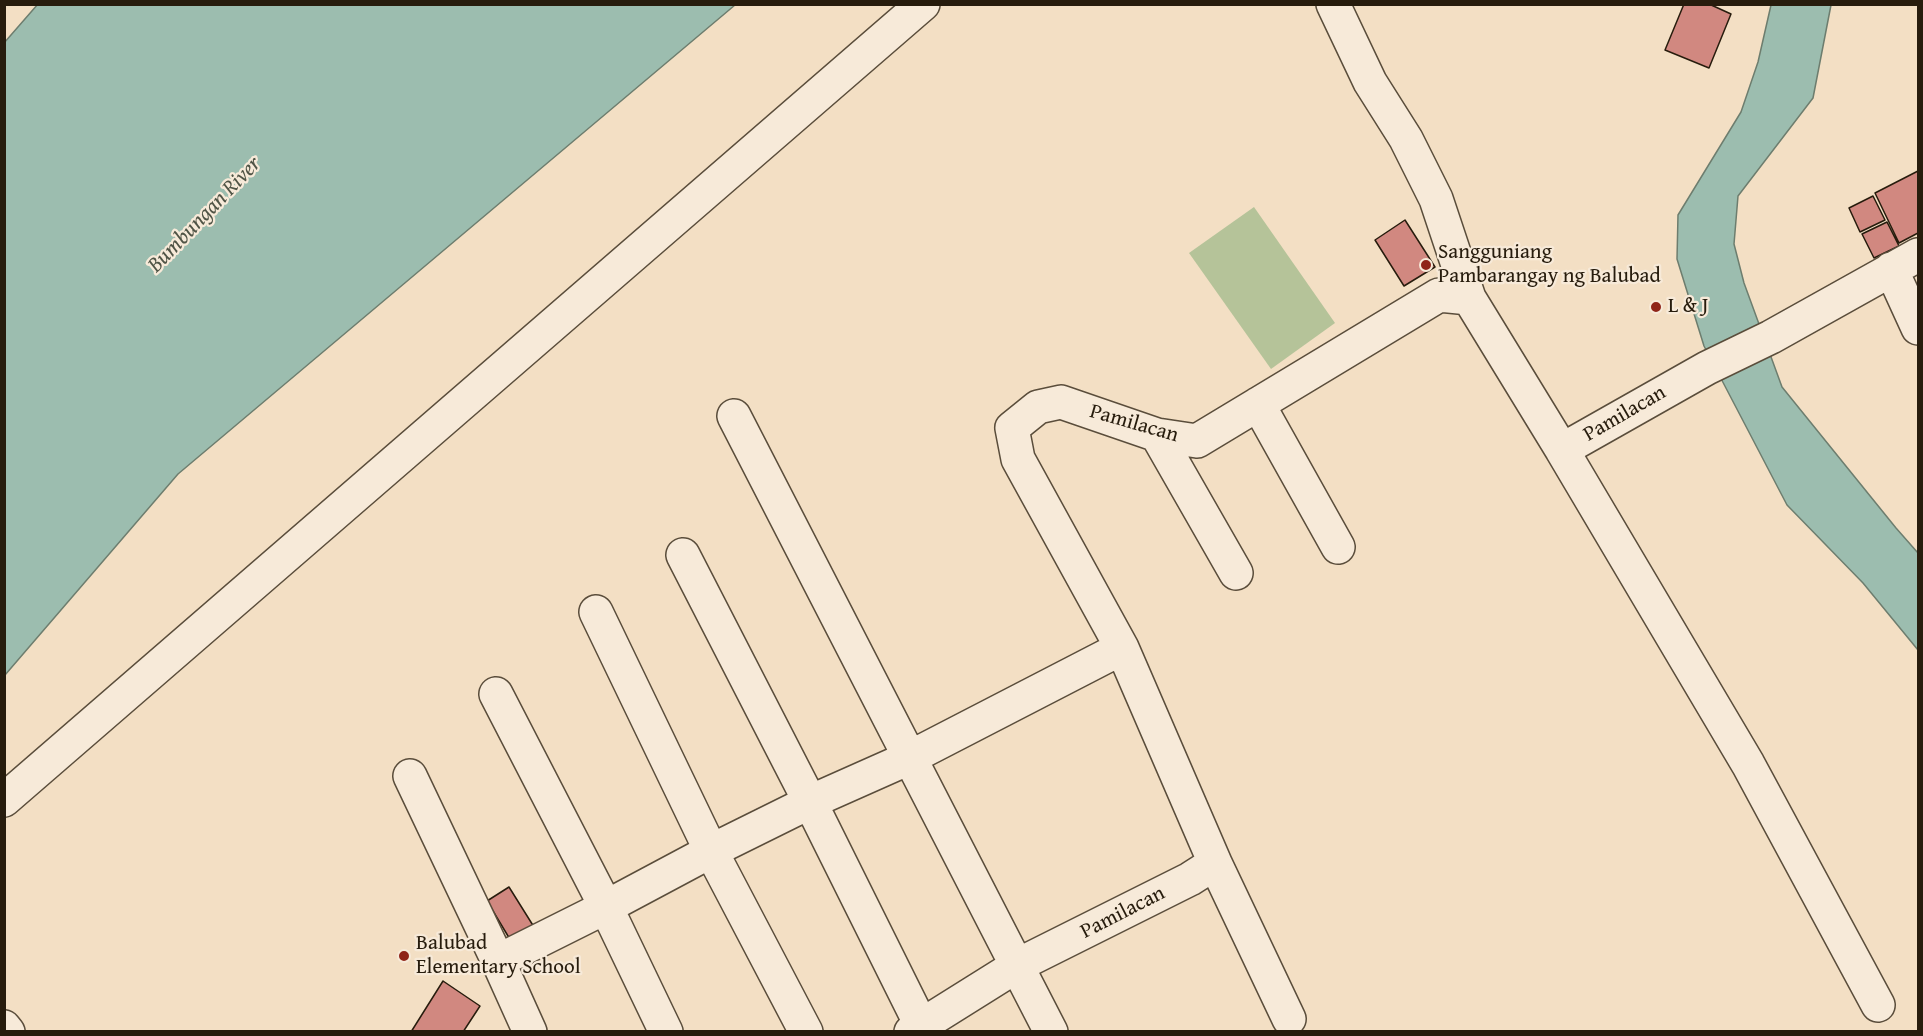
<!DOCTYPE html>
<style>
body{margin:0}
#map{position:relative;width:1923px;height:1036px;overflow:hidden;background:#f3dfc4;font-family:"Gentium Book Plus",serif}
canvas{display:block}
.frame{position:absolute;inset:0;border:6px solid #271c0d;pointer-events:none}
</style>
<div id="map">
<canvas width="1923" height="1036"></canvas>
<div class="frame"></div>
</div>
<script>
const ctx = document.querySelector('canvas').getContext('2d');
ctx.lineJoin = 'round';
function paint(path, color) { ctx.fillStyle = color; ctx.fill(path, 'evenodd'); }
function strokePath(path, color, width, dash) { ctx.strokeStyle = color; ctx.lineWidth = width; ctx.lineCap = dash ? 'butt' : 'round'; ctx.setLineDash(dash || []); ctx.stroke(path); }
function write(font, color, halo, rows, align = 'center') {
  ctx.font = font + ' "Gentium Book Plus",serif'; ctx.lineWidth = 4.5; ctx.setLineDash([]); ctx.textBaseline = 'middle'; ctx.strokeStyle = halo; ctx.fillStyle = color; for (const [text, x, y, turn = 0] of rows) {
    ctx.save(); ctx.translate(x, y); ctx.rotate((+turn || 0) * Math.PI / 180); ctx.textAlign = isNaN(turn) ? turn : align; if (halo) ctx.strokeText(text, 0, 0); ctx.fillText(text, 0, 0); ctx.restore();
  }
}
paint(new Path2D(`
 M1254 207 1335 323 1271 369 1189 253Z`), '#b5c399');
const water = new Path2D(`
 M38 4H735V5L178 474 5 675 4 43Z
 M1771 5H1831L1813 98 1738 196 1734 244 1744 283 1782 387 1896 528 1918 553V650L1863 583 1787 505 1704 346 1677 259 1678 215 1741 112 1758 62Z`);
paint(water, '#9cbdaf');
strokePath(water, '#6d7d6e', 1.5);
const building = new Path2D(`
 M1684 4H1709L1731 14 1709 68 1665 50Z
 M1918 171V233L1899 243 1875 193Z
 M1873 196 1885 220 1860 232 1849 208Z
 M1405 220 1435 267 1404 286 1375 240Z
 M1887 222 1899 246 1874 258 1862 234Z
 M509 887 534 927 511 941 487 901Z
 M443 981 480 1006 463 1032H411Z`);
paint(building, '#d18880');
strokePath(building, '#271c0d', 1.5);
const minor = new Path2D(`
 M1333 4 1370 82 1406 139 1436 199 1469 298
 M1891 269 1918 328
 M1258 404 1338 547
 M734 416 1051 1032
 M1157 435 1236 573
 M1562 450 1748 764 1878 1005
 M683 555 810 802 921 1025
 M596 612 711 851 806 1032
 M496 694 606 907 666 1032
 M410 776 498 961
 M4 800 923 4
 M1215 863 1289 1019
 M4 1027 8 1032
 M530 1032 498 961 606 907 711 851 810 802 909 758 1122 648
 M911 1032 1018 965 1190 879 1215 863 1122 648 1018 459 1012 428 1038 407 1061 402 1157 435 1197 441 1439 295 1469 298 1562 450 1707 368 1771 337 1918 255`);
strokePath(minor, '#5a4d3b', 36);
strokePath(minor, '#f7ead9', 33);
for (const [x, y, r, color] of [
 [1426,265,6,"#8f2418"],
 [1656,307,6,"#8f2418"],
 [404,956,6,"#8f2418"]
]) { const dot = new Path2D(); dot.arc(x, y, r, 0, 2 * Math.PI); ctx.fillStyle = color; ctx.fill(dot); strokePath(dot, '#f7ead9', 2); }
write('21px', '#271c0d', '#f7ead9', [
 ["Sangguniang",1438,253],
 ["Pambarangay ng Balubad",1438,277],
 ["L & J",1668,307],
 ["Balubad",416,944],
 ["Elementary School",416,968]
], 'left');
write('21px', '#271c0d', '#f7ead9', [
 ["Pamilacan",1625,414,-30],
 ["Pamilacan",1134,424,16],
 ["Pamilacan",1123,913,-27]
]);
write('italic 22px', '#505446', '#f7ead9', [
 ["Bumbungan River",205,215,-46]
]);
</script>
